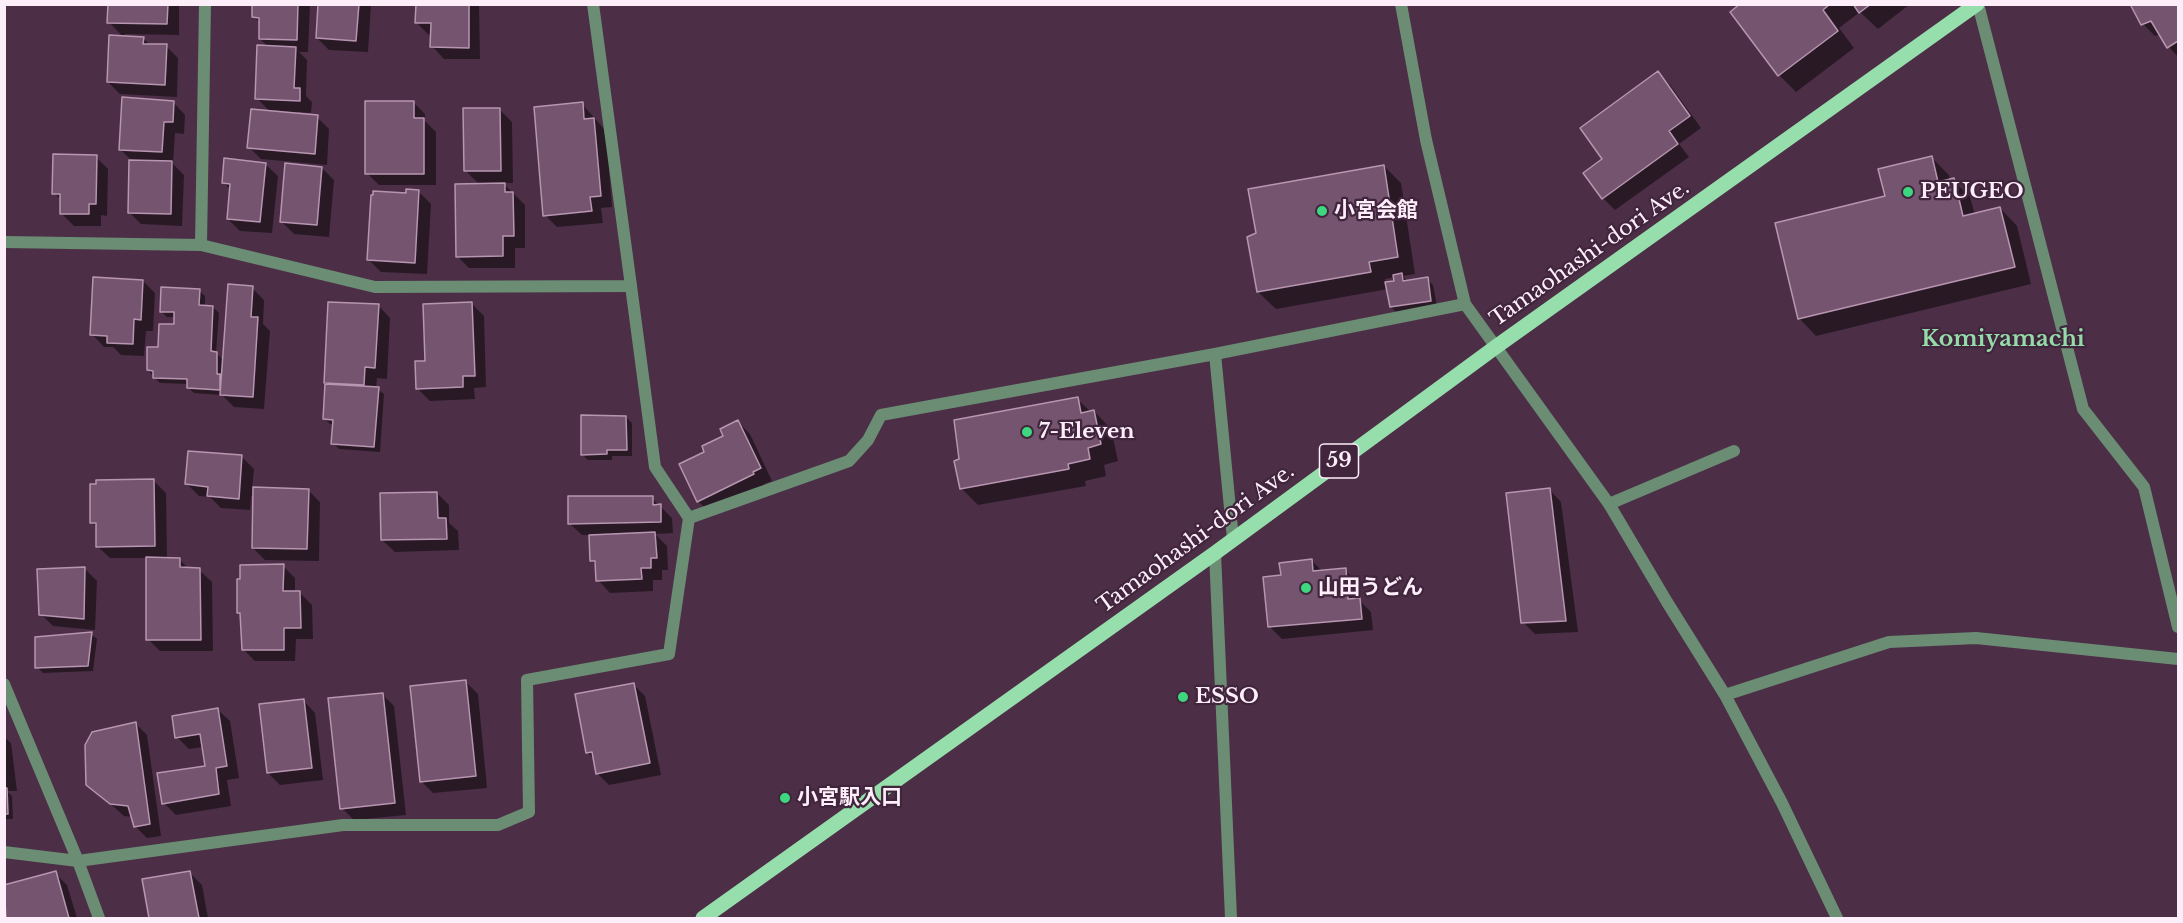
<!DOCTYPE html>
<meta charset="utf-8">
<style>
body{margin:0}
#map{position:relative;width:2183px;height:923px;overflow:hidden;background:#4c2f47;font-family:"Libre Baskerville",serif}
canvas{display:block}
.frame{position:absolute;inset:0;border:6px solid #fdeefa;pointer-events:none}
</style>
<div id="map">
<canvas width="2183" height="923"></canvas>
<div class="frame"></div>
</div>
<script>
const ctx = document.querySelector('canvas').getContext('2d');
ctx.lineJoin = 'round';
function paint(path, color) { ctx.fillStyle = color; ctx.fill(path, 'evenodd'); }
function strokePath(path, color, width, dash) { ctx.strokeStyle = color; ctx.lineWidth = width; ctx.lineCap = dash ? 'butt' : 'round'; ctx.setLineDash(dash || []); ctx.stroke(path); }
function write(font, color, halo, rows, align = 'center') {
  ctx.font = font + ' "Libre Baskerville","Noto Sans JP",serif'; ctx.lineWidth = 4.5; ctx.setLineDash([]); ctx.textBaseline = 'middle'; ctx.strokeStyle = halo; ctx.fillStyle = color; for (const [text, x, y, turn = 0] of rows) {
    ctx.save(); ctx.translate(x, y); ctx.rotate((+turn || 0) * Math.PI / 180); ctx.textAlign = isNaN(turn) ? turn : align; if (halo) ctx.strokeText(text, 0, 0); ctx.fillText(text, 0, 0); ctx.restore();
  }
}
paint(new Path2D(`
 M109 4H179V35L125 34V37L143 38 150 45 166 46 178 58 177 97 120 94 108 82 123 37 109 22Z
 M254 4H310L308 52H299L307 60 306 96 312 102 311 113 297 112V115L317 117 329 129 327 165 261 159 249 147 270 112 257 98 268 47 260 39 261 24 254 17Z
 M319 4H371L368 52 329 50 317 38Z
 M417 4H479L480 59H444L432 46V35H429L417 23Z
 M1742 4H1910L1878 29 1860 12 1839 28 1854 48 1796 92 1779 75 1732 12Z
 M2132 4H2178V57L2169 47 2161 34 2155 36 2143 24Z
 M1658 73 1670 85 1701 128 1679 144 1689 157 1615 210 1603 198 1585 173 1604 159Z
 M173 102 185 115 184 134 175 133 173 164 184 175 182 226 141 224 129 212 131 160 120 149Z
 M413 102 425 114V121L436 132V185H379L367 173Z
 M582 104 606 131 612 207 601 208 603 223 557 227 545 215Z
 M500 110 512 122 513 183H503L525 205V248H515V268H469L457 256 480 185 466 171Z
 M96 157 108 169 107 216 101 215V226H74L62 214V201L54 193Z
 M1931 157 1949 175 1950 181 1953 180 1970 197 1975 215 2000 208 2017 226 2031 284 1816 336 1799 318 1887 197Z
 M265 164 278 176 272 233 240 231 228 219 231 190 224 183Z
 M1384 166 1401 183 1415 274 1403 276 1407 281 1427 279 1433 285 1437 306 1397 313 1391 307 1388 289 1276 309 1258 292ZM1395 277 1396 282 1386 283 1385 279Z
 M322 168 334 180 329 237 294 234 282 222Z
 M419 192 431 204 427 274 381 272 369 260 407 194Z
 M143 281 155 293 153 331H146L144 356 121 355 113 347H104L92 334Z
 M252 288 264 300 263 324 270 331 264 409 234 407 222 395 194 393 188 387 189 384 160 383 154 377 148 370 159 348 175 326V317H167L161 311 199 290 205 296V307H213L219 313 216 353 224 361Z
 M472 304 484 316 486 387 474 388 475 399 430 401 418 389 427 362Z
 M378 305 390 318 387 379 377 378 376 388 384 394 380 452 339 449 333 443 334 425 330 424 324 418 326 382Z
 M1077 399 1091 412 1094 411 1111 429 1118 461 1104 465 1106 476 1085 481 1086 486 978 505 961 488Z
 M626 417 632 423V456H612V460H588L582 454Z
 M738 422 750 434 772 481 764 484 765 487 710 513 698 501 706 452Z
 M242 457 254 469 252 489 308 490 320 502 319 561 265 560 253 548 254 496H251L250 510 221 508 210 497 199 496 187 484Z
 M153 480 166 493 167 559H179L189 569 199 570 212 582 213 651H160L148 639 147 558H110L97 546V528L92 522 98 485Z
 M1549 489 1561 502 1578 632 1535 634 1523 622Z
 M437 493 449 505V523L458 531 459 550 395 552 382 540Z
 M652 498 672 518 673 533 655 534 667 546 668 570H662V580H653V591L610 593 598 580 597 566 592 561 590 535H582L569 523Z
 M1312 561 1323 572 1345 570 1357 582 1359 600 1371 612 1373 630 1282 639 1270 627 1282 577Z
 M283 566 295 578V593H300L312 605 313 639H296L295 661H255L243 649 242 616 238 613 242 580Z
 M85 569 97 581 95 630 53 626 41 614Z
 M91 634 97 639 93 671 43 673 37 667Z
 M466 682 478 694 487 788 433 793 421 781Z
 M633 684 645 696 661 775 609 785 597 773 595 760 587 752Z
 M382 694 394 706 406 815 354 820 342 808Z
 M303 700 315 713 323 780 280 785 268 773Z
 M217 709 230 721 239 778 227 780 231 806 176 815 164 803 206 767 203 747 189 749 177 737Z
 M135 723 147 735 161 836 147 838 135 826 133 817 124 816 88 784Z
 M4 737 11 743 17 791H7L12 796 13 819H4Z
 M55 873 67 885 77 918H8L4 905V887Z
 M190 873 202 885 208 918H151L144 881Z`), '#0007');
const building = new Path2D(`
 M108 4H168L167 24 107 23Z
 M252 4H298L297 40 259 39V18L252 17Z
 M318 4H359L356 41 316 38Z
 M416 4H469V48L430 47 431 23H415Z
 M1740 4H1830L1823 10 1838 31 1778 76 1730 12Z
 M1853 4H1871L1859 13Z
 M2130 4H2178V41L2167 48 2151 21 2141 25Z
 M109 35 144 37 143 44H167L165 85 107 82Z
 M257 45 296 47 294 88H300V101L255 99Z
 M1658 71 1690 116 1669 131 1678 144 1602 199 1583 173 1602 159 1580 128Z
 M122 97 174 101 173 122H164L162 152 119 150Z
 M365 101H414V118H424V174H365Z
 M583 102 584 119 594 118 601 196 590 197 592 211 543 216 534 107Z
 M463 108H500L501 171H464Z
 M251 109 318 115 315 154 247 148Z
 M53 154 97 155 96 204H89V214H60V194H52Z
 M1932 156 1938 182 1954 178 1963 216 2000 207 2015 267 1798 319 1775 223 1885 196 1878 169Z
 M224 158 266 163 260 222 227 219 230 184 222 183Z
 M129 160 172 161 171 214 128 213Z
 M285 163 322 167 317 225 280 222Z
 M1384 165 1398 257 1369 262 1371 272 1257 292 1247 237 1256 233 1248 189Z
 M505 183V192H513L514 236H503V256L456 257 455 184Z
 M406 189 419 190 415 263 367 260 371 195H373V191L406 193Z
 M1402 273 1403 281 1428 277 1431 301 1390 307 1385 282 1394 281 1393 275Z
 M93 277 143 280 141 320 134 319 133 344 107 343V336L90 335Z
 M228 284 253 286 251 317H258L253 397 220 395Z
 M161 287 200 289 199 305 213 306 211 351 217 352V374H220V390L187 388V379L153 378V371L147 370V347H158L159 324H174V312H160Z
 M328 302 379 304 375 368 365 367 364 385 324 383Z
 M472 302 475 376H463V387L416 389 415 361H425L423 304Z
 M325 384 379 387 374 447 331 444 333 420 323 419Z
 M1078 397 1081 413 1094 410 1101 444 1088 448 1090 459 1068 464 1069 469 960 489 954 461 959 459 954 420Z
 M581 415 626 416 627 450H607V454L581 455Z
 M738 420 761 468 753 472 754 474 697 502 679 464 704 452 702 446 723 436 720 429Z
 M188 451 242 455 239 499 207 496 208 487 185 484Z
 M154 479 155 546 96 547V523H90V484H96V480Z
 M253 487 309 489 307 549 252 548Z
 M1550 488 1566 621 1521 623 1506 493Z
 M437 492 438 518H446L447 539 381 540 380 493Z
 M568 496H653V505L661 504V522L568 524Z
 M655 532 657 558H651V568H641L642 579 596 581 595 561H590L589 535Z
 M146 557 180 558V567L200 568 201 640H146Z
 M1312 559 1313 571 1346 568 1348 599 1360 598 1362 619 1268 627 1263 577 1281 575 1279 563Z
 M284 564 283 591H300L301 628H284V650H242L240 613H237V579H240V565Z
 M85 567 84 619 39 615 37 569Z
 M92 632 88 666 35 668V637Z
 M466 680 476 776 420 782 410 686Z
 M634 683 650 763 596 774 592 752 586 753 575 694Z
 M383 693 395 803 340 809 328 698Z
 M304 699 312 768 267 773 259 704Z
 M218 708 227 766 216 768 219 794 162 804 157 773 205 766 200 734 175 738 172 716Z
 M136 722 150 824 134 827 128 806 110 804 86 785 85 745 92 732Z
 M4 788H7L8 814H4Z
 M56 871 69 918H6L4 885Z
 M190 871 199 918H149L142 879Z`);
paint(building, '#74546e');
strokePath(building, '#b895b1', 1.5);
strokePath(new Path2D(`
 M1215 354 1233 539
 M1609 504 1734 451
 M689 518 849 461 868 440 881 415 1215 354 1465 304
 M1215 553 1231 918
 M4 852 78 861 343 825H498L529 812 527 680 669 654 689 518 655 467 631 286`), '#6b8d74', 12);
strokePath(new Path2D(`
 M1401 4 1426 140 1465 304 1609 504 1667 602 1725 695 1782 803 1837 918
 M1978 4 2083 409 2144 487 2178 627
 M4 242 201 245 375 287 631 286 593 4
 M201 245 205 4
 M4 684 78 861 99 918
 M1725 695 1889 642 1976 638 2178 659`), '#6b8d74', 12);
strokePath(new Path2D(`
 M703 918 1215 553 1497 346 1977 4`), '#96dfac', 15);
for (const [x, y, r, color] of [
 [1908,192,6,"#3cd77e"],
 [1322,211,6,"#3cd77e"],
 [1027,432,6,"#3cd77e"],
 [1306,588,6,"#3cd77e"],
 [1183,697,6,"#3cd77e"],
 [785,798,6,"#3cd77e"]
]) { const dot = new Path2D(); dot.arc(x, y, r, 0, 2 * Math.PI); ctx.fillStyle = color; ctx.fill(dot); strokePath(dot, '#41253d', 2); }
for (const [x, y, w] of [
 [1339,461,39]
]) { const box = new Path2D(); box.roundRect(x - w / 2, y - 17, w, 34, 4.5); ctx.fillStyle = '#41253d'; ctx.fill(box); strokePath(box, '#fdeefa', 1.5); }
write('bold 20px', '#fdeefa', null, [
 ["59",1339,461]
]);
write('bold 21px', '#fdeefa', '#41253d', [
 ["PEUGEO",1920,192],
 ["小宮会館",1334,211],
 ["7-Eleven",1039,432],
 ["山田うどん",1318,588],
 ["ESSO",1195,697],
 ["小宮駅入口",797,798]
], 'left');
write('21px', '#fdeefa', '#41253d', [
 ["Tamaohashi-dori Ave.",1590,254,-35],
 ["Tamaohashi-dori Ave.",1196,539,-36]
]);
write('bold 22px', '#94dba9', '#41253d', [
 ["Komiyamachi",2003,340]
]);
</script>
